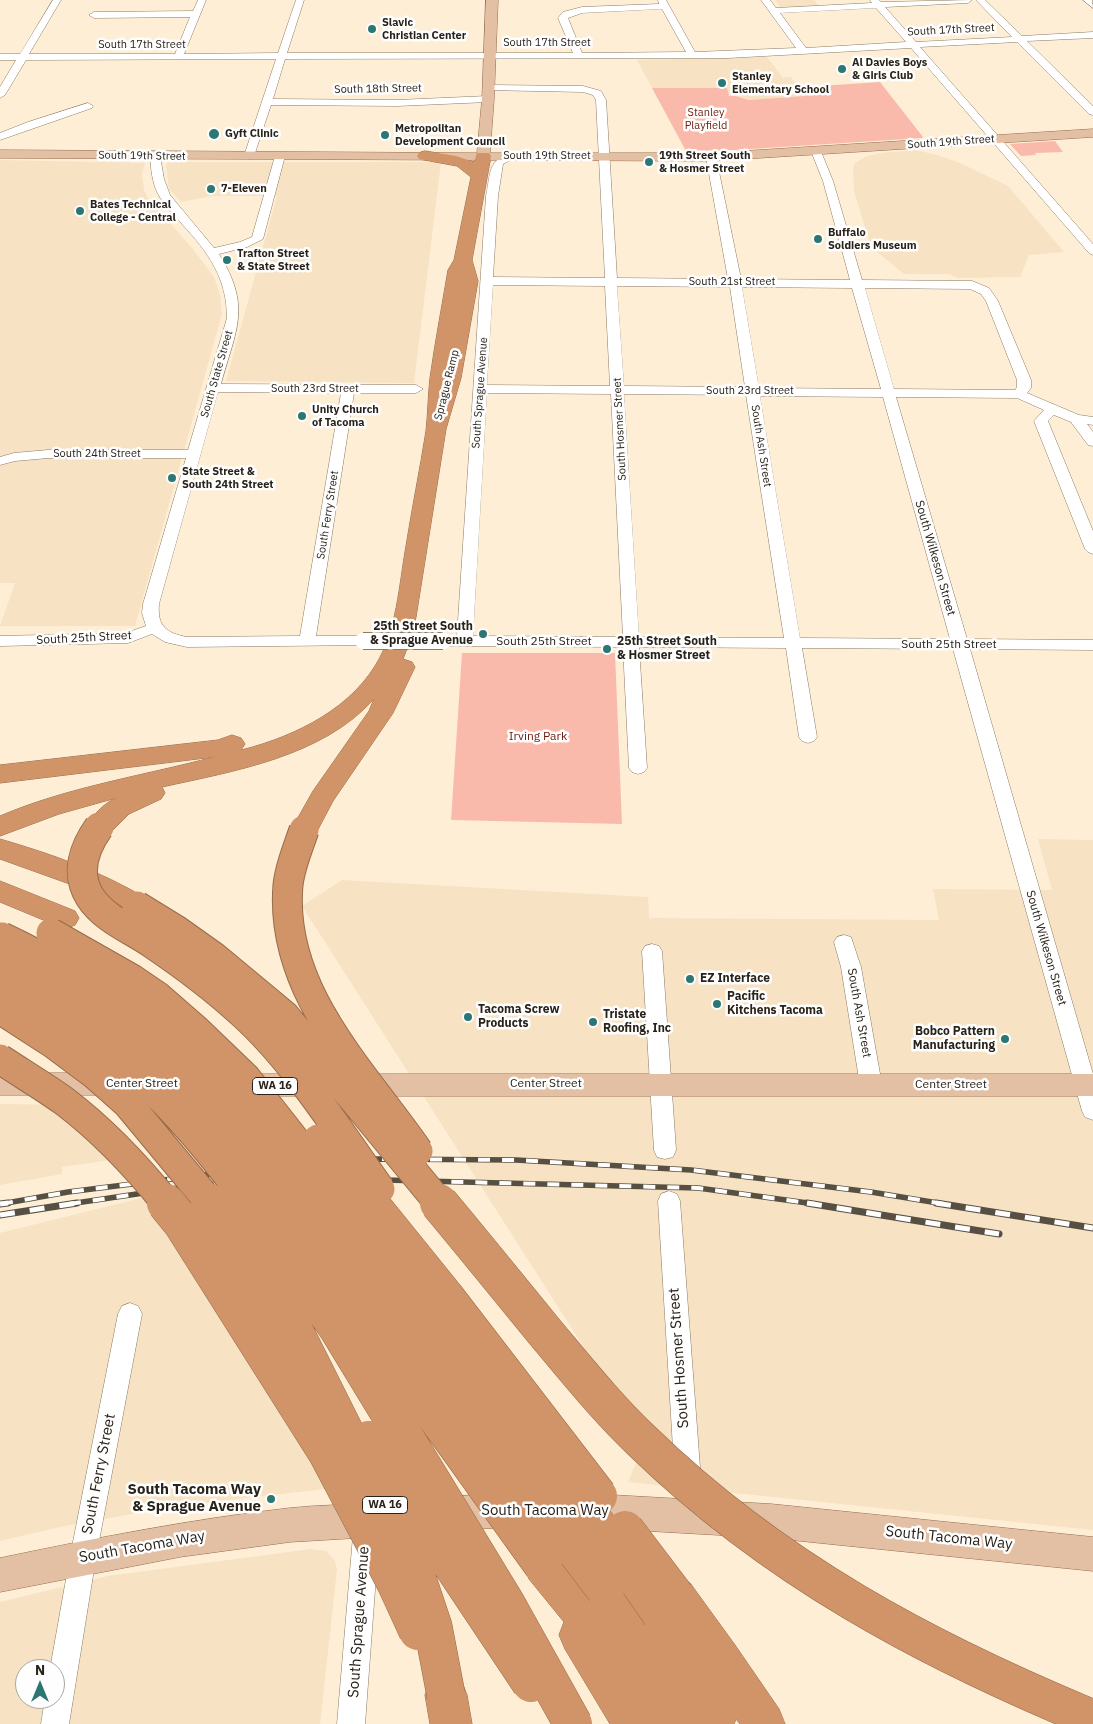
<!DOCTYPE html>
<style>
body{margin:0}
#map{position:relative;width:1093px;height:1724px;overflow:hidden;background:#feeed5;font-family:"IBM Plex Sans",sans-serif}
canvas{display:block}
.north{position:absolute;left:15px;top:1659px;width:50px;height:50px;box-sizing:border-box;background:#fefefe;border:1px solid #a8a6a2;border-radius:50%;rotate:0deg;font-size:14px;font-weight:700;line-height:20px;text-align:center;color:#282219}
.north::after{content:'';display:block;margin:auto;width:18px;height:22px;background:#2c7673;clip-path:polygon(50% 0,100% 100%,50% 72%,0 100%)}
</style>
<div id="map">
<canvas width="1093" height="1724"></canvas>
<div class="north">N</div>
</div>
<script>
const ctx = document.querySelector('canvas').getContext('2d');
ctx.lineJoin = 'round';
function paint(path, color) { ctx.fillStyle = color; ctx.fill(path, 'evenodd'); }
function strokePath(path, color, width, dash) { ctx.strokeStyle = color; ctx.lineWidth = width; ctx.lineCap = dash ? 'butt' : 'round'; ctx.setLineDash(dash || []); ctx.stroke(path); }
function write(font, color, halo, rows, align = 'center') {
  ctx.font = font + ' "IBM Plex Sans",sans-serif'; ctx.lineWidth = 5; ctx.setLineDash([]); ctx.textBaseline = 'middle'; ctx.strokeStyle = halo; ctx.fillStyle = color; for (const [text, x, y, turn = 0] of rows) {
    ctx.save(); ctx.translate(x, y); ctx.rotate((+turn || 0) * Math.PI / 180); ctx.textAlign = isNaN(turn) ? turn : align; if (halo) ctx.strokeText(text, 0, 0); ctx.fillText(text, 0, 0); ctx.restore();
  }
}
paint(new Path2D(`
 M775 0H814L819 6 781 8Z
 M767 57 783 78 791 77 800 89H812V93L804 96 748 100 736 96H729L726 88H652L637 60Z
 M915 150 937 155 960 163 1008 186 1064 252 1029 255 1020 277 958 278 949 274H904L871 247 854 191 853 168 855 163 865 157 880 153Z
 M0 160 145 163 142 174 144 190 148 198 192 248 214 277 220 295 222 314 135 626H0L15 583H0Z
 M170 162H441L414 383 226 381 277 196H212L181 202 169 189 166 164Z
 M1038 839 1093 840V1530L628 1482 645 1443 302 906 342 880 648 897 649 918 939 920 933 889 1052 890Z
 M0 1104 76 1105 137 1156 62 1167V1174L0 1185Z
 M162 1193 333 1488 176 1506 60 1527 0 1541V1233Z
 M311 1549 326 1551 335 1561 337 1569 320 1724H0V1602L108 1576ZM25 1669H55V1699H25Z`), '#f7e2c3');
paint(new Path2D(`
 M880 82 923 137 922 138 734 150 686 151 652 88H727L729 96H736L748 100 804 96 812 93V89L820 86Z
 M1055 141 1063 152 1035 153 1036 155 1021 156 1010 144Z
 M462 653H615L622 824 451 820Z`), '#fabaab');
const minor = new Path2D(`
 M53 0H61L29 54H175L190 17 94 18 89 15 94 12 193 11 198 0H206L184 54 278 53 296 0H304L287 53H573L558 18 563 12 582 7 659 4 658 0H666L695 52 796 48 761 0H770L776 8 872 3 870 0H879L881 2 972 0 968 3 885 7 916 42 1012 37 976 0H985L1022 36 1093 32V38L1027 41 1093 106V115L1089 114 1017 42 920 47 1093 244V255L1089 253 911 48 728 58 285 59 273 99 397 100 488 96 493 99 488 102 397 106 271 105 254 156 249 159 244 156 276 59 26 60 5 95 0 98V87L16 60H0V54H20ZM876 8 906 42 806 48 780 13ZM662 9 686 52 582 53 568 18 582 13Z
 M1083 0H1092L1093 8Z
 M489 85 583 86 601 91 606 100 617 278 728 279 706 157 711 154 716 157 741 279 850 280 823 181 811 151 812 149H820L833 181 862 280 972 281 989 288 998 301 1031 380V388L1027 393 1079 415 1093 417V425L1087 424 1093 432V446L1088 445 1071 422 1054 415 1048 421 1093 531V554L1088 552 1085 549 1034 421 1044 410 1017 398 896 397 967 639 1093 640V650L970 649 1093 1074V1120L1085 1117 1082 1111 953 649 802 648 817 737 814 741 808 743 802 741 799 737 786 648 639 647 647 768 644 772 638 774 632 772 629 768 623 647 443 646 437 645 435 641 437 637 457 636 486 196C491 173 487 159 513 153L518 156 503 164 498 196 493 277 605 278 596 100 593 95 583 92 485 90 484 88ZM493 285 605 286 610 386 487 385ZM617 286 730 287 745 387 624 386ZM742 287 852 288 881 389 759 388ZM865 288 970 289 981 294 986 301 1017 380V387L1015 390 894 389ZM487 393 611 394 623 637 473 636ZM624 394 746 395 784 638 639 637ZM760 396 883 397 950 639 800 638Z
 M88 103 93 106 92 108 0 140V133L28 122Z
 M155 153 160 156 164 179 170 195 214 248 240 242 252 237 275 156 280 153 285 156 263 239 247 247 219 254C252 307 236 329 221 384L416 385 423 389 416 393H354L316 636H363L369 637 371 641 369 645 187 647 165 642 152 634 128 643 0 646V636L126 633 146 626 142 613 143 604 186 458H48L15 461 0 465V457L14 453 48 450H188L227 318C227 278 208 252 182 224 174 214 164 205 158 194 152 182 151 169 150 156ZM218 392 341 393 300 636 187 637C166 633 157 626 159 604Z
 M844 935 851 937 861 967 882 1085 879 1091 871 1094 863 1091 860 1085 841 967 834 942 837 937Z
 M652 944 659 946 662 951 676 1150 673 1157 665 1159 657 1157 654 1150 642 951 645 946Z
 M669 1191 677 1194 680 1201 701 1481 697 1490 688 1494 679 1490 675 1481 658 1201 661 1194Z
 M130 1303 138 1306 142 1314 96 1557 69 1724H41L45 1699H55V1669H50L70 1557 118 1314 122 1306Z
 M366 1523 375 1527 379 1536 365 1724H337L353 1536 357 1527Z`);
const major = new Path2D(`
 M486 0H498L494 99 490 153H711L1093 129V137L711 161 0 158V150L477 153 482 99Z
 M0 1073H116L126 1076 129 1084 126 1092 116 1095H0Z
 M237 1074H319L329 1077 332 1085 329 1093 319 1096H237L227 1093 224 1085 227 1077Z
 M355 1074H1093V1096H355L345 1093 342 1085 345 1077Z
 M513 1493 525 1498 530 1510 525 1522 513 1527 439 1531 427 1526 422 1514 427 1502 439 1497Z
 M577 1493 771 1504 1093 1537V1571L771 1538 577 1527 565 1522 560 1510 565 1498Z
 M374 1503 386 1508 391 1520 386 1532 374 1537 290 1542 180 1557 0 1592V1558C96 1538 192 1519 290 1508 318 1505 346 1505 374 1503Z`);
const highway = new Path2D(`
 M425 151 456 156 474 162 477 153H489L491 156 472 260 478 281 461 378 446 429 416 617 411 638 403 659 412 662 415 667 393 713 333 801 314 837 304 840 294 837 291 830 313 791 369 711 374 699C322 757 234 771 162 787L165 793 161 799 129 814 109 834 99 836 89 834 86 827C92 816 104 803 116 798L59 814 0 836V816C68 787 142 776 214 757L0 783V765L218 740 232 735 241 738 245 744 241 750 233 752C286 740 345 714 375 666 397 631 399 585 406 546 412 508 420 469 426 431 428 413 428 395 430 378 435 342 442 306 448 270L454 260 471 177 457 166 419 159 417 156 419 153Z
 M0 839C51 854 101 871 147 899L151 906 147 913 137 916 127 913 78 887 0 859Z
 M0 881 75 911 79 918 75 925 65 929 0 902Z
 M543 1545 557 1551 587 1585 591 1575 605 1569 619 1575 644 1607 647 1600 657 1596 662 1583 676 1577 690 1583 735 1645 779 1709 785 1724H740L736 1719 734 1724H610L565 1649 559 1635 564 1622 529 1579 523 1565 529 1551Z
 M446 1674 461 1680 467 1695 472 1724H430L425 1695 431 1680Z`);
strokePath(minor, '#8a7b65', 1);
strokePath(major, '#966c4c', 1);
strokePath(highway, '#966c4c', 1);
paint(minor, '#fff');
paint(major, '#e3bfa4');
paint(highway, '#d19468');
const railFar1 = new Path2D(`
 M1 1204 68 1192 284 1165 376 1159 516 1160 691 1170 871 1192 944 1204
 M69 1204 191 1186 306 1178 698 1188 815 1204`);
const rail = new Path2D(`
 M807 1203 999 1234
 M936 1203 1093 1228
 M0 1204 8 1203
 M0 1215 77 1203`);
strokePath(railFar1, '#574f42', 5.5);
strokePath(rail, '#574f42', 7);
strokePath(railFar1, '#fefefe', 4, [12]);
strokePath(rail, '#fefefe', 5, [15]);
const minorBridge = new Path2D(`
 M363 641H443`);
const highwayBridgeFar1 = new Path2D(`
 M99 827C84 848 75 873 90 897 104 919 133 930 153 944 184 965 215 988 243 1014 295 1061 339 1132 380 1189
 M304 830C298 848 290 866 288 885 279 991 362 1070 418 1151
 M137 906 176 930 214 957 285 1016 440 1204
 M51 933 132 979 157 996 196 1030 246 1078 345 1204
 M2 937C93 980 173 1036 241 1111 267 1141 290 1172 314 1204
 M0 958C28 972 57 986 83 1004 163 1057 229 1127 284 1204
 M0 979C47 1009 95 1038 137 1075 181 1114 215 1159 251 1204
 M0 1009 54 1044 93 1073 128 1104 211 1204
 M0 1059C21 1073 43 1086 64 1101 101 1129 138 1168 167 1204
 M318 1139 370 1204`);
const highwayBridge = new Path2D(`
 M166 1203 183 1224 327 1452 396 1583 418 1631
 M210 1203 292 1327 347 1437 374 1482 397 1530 414 1570 433 1627 446 1695
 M250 1203 338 1328 506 1604 573 1724
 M283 1203 543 1565
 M313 1203 605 1589
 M344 1203 621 1556 661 1614
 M369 1203 445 1297 598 1496
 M439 1203C474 1245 509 1288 544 1331 576 1369 607 1408 643 1442 774 1569 926 1650 1093 1719
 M369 1440 531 1683
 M625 1530 676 1597`);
strokePath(minorBridge, '#8a7b65', 18, []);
strokePath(highwayBridgeFar1, '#966c4c', 31, []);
strokePath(highwayBridge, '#966c4c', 39, []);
strokePath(minorBridge, '#fff', 16);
strokePath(highwayBridgeFar1, '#d19468', 29);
strokePath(highwayBridge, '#d19468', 38);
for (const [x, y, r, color] of [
 [372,29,5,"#2c7673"],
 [842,69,5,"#2c7673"],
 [722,83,5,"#2c7673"],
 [214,134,6,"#2c7673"],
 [385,135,5,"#2c7673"],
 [649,162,5,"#2c7673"],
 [211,189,5,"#2c7673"],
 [80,211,5,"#2c7673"],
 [818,239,5,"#2c7673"],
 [227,260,5,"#2c7673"],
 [302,416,5,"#2c7673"],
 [172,478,5,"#2c7673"],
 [483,634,5,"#2c7673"],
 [607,649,5,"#2c7673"],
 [690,979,5,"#2c7673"],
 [717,1004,5,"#2c7673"],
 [468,1017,5,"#2c7673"],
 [593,1022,5,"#2c7673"],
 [1005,1039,5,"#2c7673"],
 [271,1499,5,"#2c7673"]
]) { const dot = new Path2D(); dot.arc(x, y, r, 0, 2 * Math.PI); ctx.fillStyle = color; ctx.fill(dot); strokePath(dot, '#fefefe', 2); }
write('bold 11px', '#282219', '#fefefe', [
 ["Slavic",382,23],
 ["Christian Center",382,36],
 ["Al Davies Boys",852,63],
 ["& Girls Club",852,76],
 ["Stanley",732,77],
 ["Elementary School",732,90],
 ["Metropolitan",395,129],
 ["Development Council",395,142],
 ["Gyft Clinic",225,134],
 ["19th Street South",659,156],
 ["& Hosmer Street",659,169],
 ["7-Eleven",221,189],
 ["Bates Technical",90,205],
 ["College - Central",90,218],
 ["Buffalo",828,233],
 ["Soldiers Museum",828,246],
 ["Trafton Street",237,254],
 ["& State Street",237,267],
 ["Unity Church",312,410],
 ["of Tacoma",312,423],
 ["State Street &",182,472],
 ["South 24th Street",182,485]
], 'left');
write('11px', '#282219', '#fefefe', [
 ["South 17th Street",951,30,-3],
 ["South 17th Street",547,43],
 ["South 17th Street",142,45],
 ["South 18th Street",378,89,-1],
 ["South 19th Street",951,142,-4],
 ["South 19th Street",142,156,1],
 ["South 19th Street",547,156],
 ["South 21st Street",732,282],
 ["South State Street",217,374,-74],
 ["Sprague Ramp",447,385,-76],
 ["South 23rd Street",315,389],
 ["South 23rd Street",750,391],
 ["South Sprague Avenue",480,393,-86],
 ["South Hosmer Street",620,429,-93],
 ["South Ash Street",761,446,81],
 ["South 24th Street",97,454],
 ["South Ferry Street",328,515,-81]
]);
write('11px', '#6a1c0b', '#fefefe', [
 ["Stanley",706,113],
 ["Playfield",706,126]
]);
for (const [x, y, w] of [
 [275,1086,45],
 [385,1505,45]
]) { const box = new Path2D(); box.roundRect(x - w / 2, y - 8.5, w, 17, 4); ctx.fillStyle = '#fefefe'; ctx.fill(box); strokePath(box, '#282219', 1); }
write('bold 11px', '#282219', null, [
 ["WA 16",275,1086],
 ["WA 16",385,1505]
]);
write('12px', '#282219', '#fefefe', [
 ["South Wilkeson Street",935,558,74],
 ["South 25th Street",84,638,-3],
 ["South 25th Street",544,642],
 ["South 25th Street",949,645],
 ["South Wilkeson Street",1046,948,74],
 ["South Ash Street",859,1013,80],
 ["Center Street",142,1084],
 ["Center Street",546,1084],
 ["Center Street",951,1085]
]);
write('bold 12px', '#282219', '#fefefe', [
 ["25th Street South",473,627,"right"],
 ["& Sprague Avenue",473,641,"right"],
 ["25th Street South",617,642],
 ["& Hosmer Street",617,656],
 ["EZ Interface",700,979],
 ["Pacific",727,997],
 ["Kitchens Tacoma",727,1011],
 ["Tacoma Screw",478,1010],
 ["Products",478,1024],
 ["Tristate",603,1015],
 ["Roofing, Inc",603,1029],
 ["Bobco Pattern",995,1032,"right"],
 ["Manufacturing",995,1046,"right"]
], 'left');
write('12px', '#6a1c0b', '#fefefe', [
 ["Irving Park",538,737]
]);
write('15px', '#282219', '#fefefe', [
 ["South Hosmer Street",679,1358,-94],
 ["South Ferry Street",99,1474,-79],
 ["South Tacoma Way",545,1511],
 ["South Tacoma Way",949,1538,6],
 ["South Tacoma Way",142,1547,-10],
 ["South Sprague Avenue",359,1622,-86]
]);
write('bold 15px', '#282219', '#fefefe', [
 ["South Tacoma Way",261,1490],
 ["& Sprague Avenue",261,1507]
], 'right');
</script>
